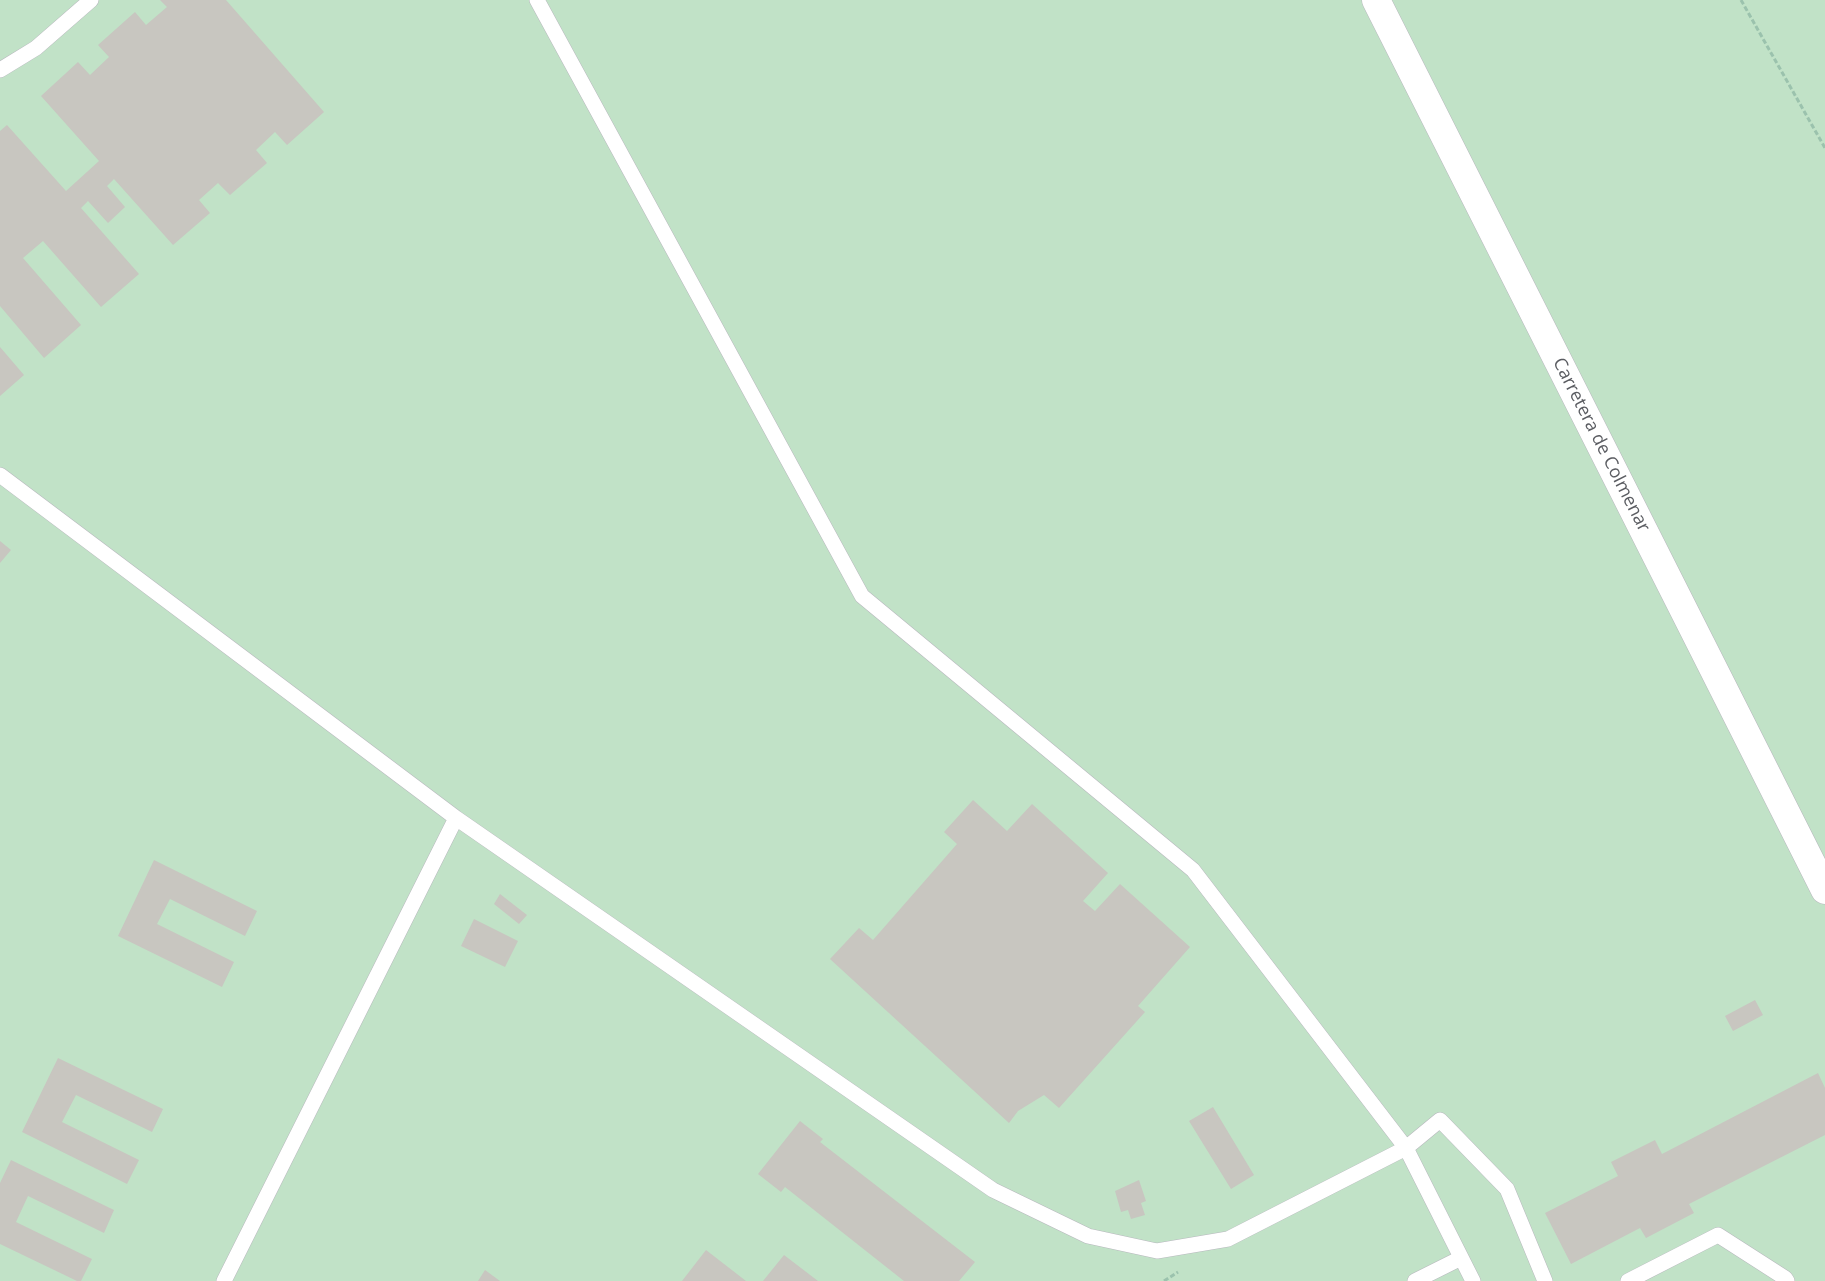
<!DOCTYPE html>
<style>
body{margin:0}
canvas{display:block;background:#ecece3}
</style>
<canvas width="1825" height="1281"></canvas>
<script>
const ctx = document.querySelector('canvas').getContext('2d');
ctx.lineJoin = 'round';
function paint(path, color) { ctx.fillStyle = color; ctx.fill(path, 'evenodd'); }
function strokePath(path, color, width, dash) { ctx.strokeStyle = color; ctx.lineWidth = width; ctx.lineCap = dash ? 'butt' : 'round'; ctx.setLineDash(dash || []); ctx.stroke(path); }
function write(font, color, halo, rows, align = 'center') {
  ctx.font = font + ' "Open Sans",sans-serif'; ctx.lineWidth = 4; ctx.setLineDash([]); ctx.textBaseline = 'middle'; ctx.strokeStyle = halo; ctx.fillStyle = color; for (const [text, x, y, turn = 0] of rows) {
    ctx.save(); ctx.translate(x, y); ctx.rotate((+turn || 0) * Math.PI / 180); ctx.textAlign = isNaN(turn) ? turn : align; if (halo) ctx.strokeText(text, 0, 0); ctx.fillText(text, 0, 0); ctx.restore();
  }
}
paint(new Path2D(`
 M0 0H1825V1281H0Z`), '#c1e2c7');
paint(new Path2D(`
 M160 0H226L324 112 287 145 275 132 256 150 267 163 230 195 218 183 199 200 210 213 173 245 114 179 107 186 125 207 108 223 88 201 81 208 139 274 101 307 43 241 23 258 81 325 44 358 0 306V131L7 125 66 191 99 161 41 96 78 62 90 75 109 57 98 45 135 12 146 25 167 7Z
 M0 347 24 375 0 396Z
 M0 541 11 550 0 563Z
 M973 800 1007 831 1032 804 1108 873 1083 901 1095 911 1120 884 1190 947 1138 1006 1145 1012 1059 1108 1044 1095 1018 1111 1009 1123 830 959 859 928 873 940 957 844 944 832Z
 M154 860 257 911 245 936 170 899 157 924 234 962 222 987 118 936Z
 M500 894 527 915 519 924 494 904Z
 M474 919 518 941 505 967 461 946Z
 M1755 1000 1763 1015 1733 1031 1725 1016Z
 M58 1058 163 1109 152 1132 76 1095 62 1122 139 1160 127 1184 22 1132Z
 M1818 1073 1825 1088V1135L1689 1204 1694 1213 1646 1238 1640 1228 1571 1264 1545 1213 1618 1176 1611 1162 1655 1140 1662 1154Z
 M1213 1107 1254 1175 1231 1189 1189 1121Z
 M800 1121 823 1139 820 1142 975 1262 959 1281H904L785 1187 781 1192 758 1174Z
 M11 1160 114 1210 104 1233 28 1196 16 1222 92 1259 81 1281H77L0 1244V1183Z
 M1139 1180 1146 1201 1141 1203 1145 1215 1131 1219 1128 1210 1121 1212 1115 1191Z
 M706 1250 746 1281H682Z
 M784 1255 818 1281H763Z
 M485 1270 500 1281H478Z`), '#c8c6c0');
const service = new Path2D(`
 M537 0 862 596 1193 870 1406 1148 1473 1281
 M0 70 36 48 91 0
 M0 475 456 818 993 1190 1088 1236 1157 1251 1228 1239 1406 1148 1440 1120 1507 1189 1545 1281
 M224 1281 456 818
 M1415 1281 1461 1258
 M1628 1281 1718 1235 1785 1278 1787 1281`);
const tertiary = new Path2D(`
 M1376 0 1825 890`);
strokePath(service, '#b8b9be', 16);
strokePath(tertiary, '#b8b9be', 29);
strokePath(new Path2D(`
 M1741 0 1825 148
 M1164 1281 1178 1272`), '#9bc2ad', 3, [5, 2.5]);
strokePath(service, '#fff', 15);
strokePath(tertiary, '#fff', 28);
write('18px', '#5b5d62', '#fff', [
 ["Carretera de Colmenar",1601,445,63]
]);
</script>
